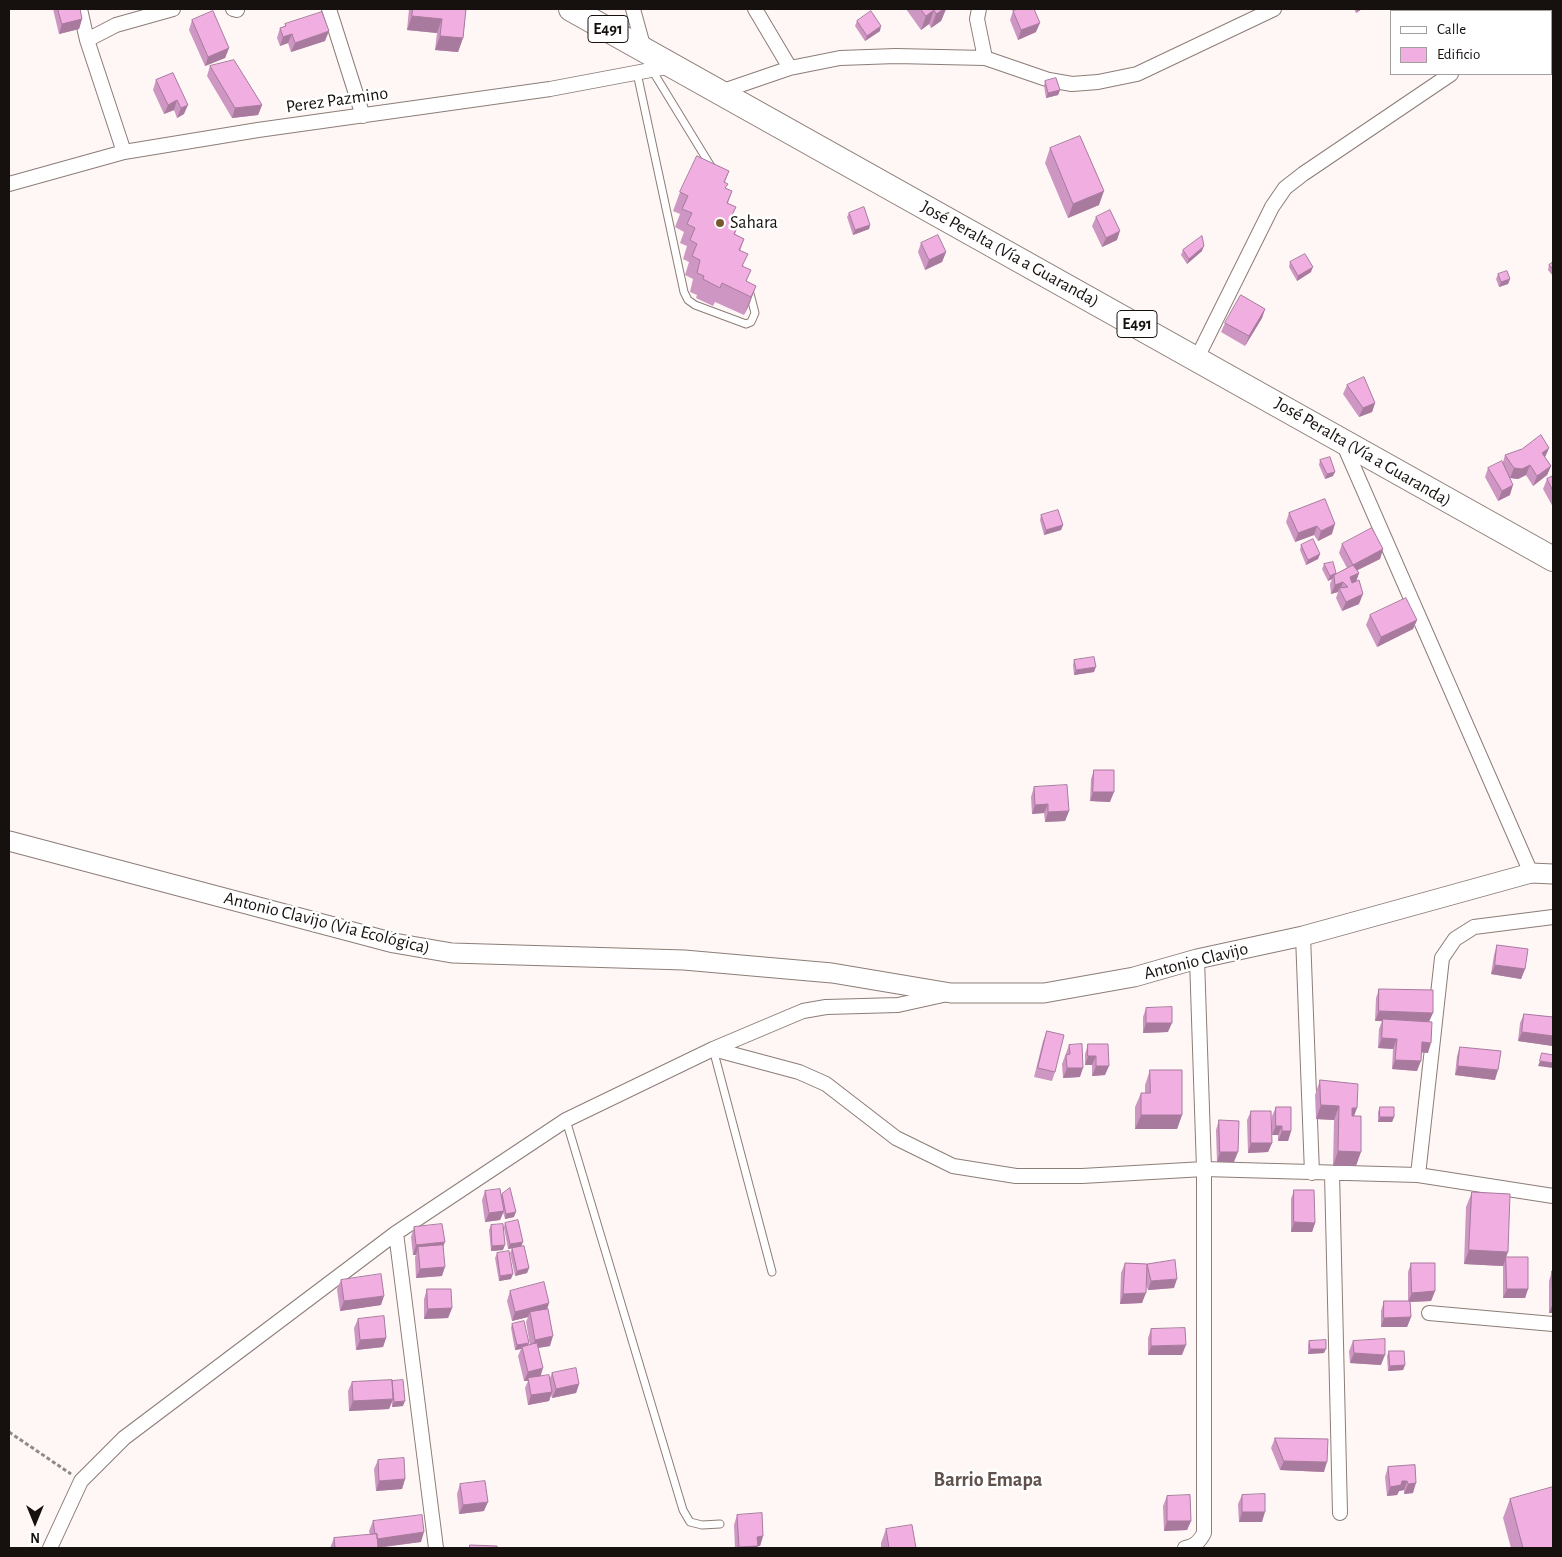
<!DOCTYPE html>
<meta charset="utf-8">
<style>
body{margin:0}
#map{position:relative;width:1562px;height:1557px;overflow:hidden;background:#fef7f5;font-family:"Alegreya Sans",sans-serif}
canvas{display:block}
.frame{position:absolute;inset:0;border:10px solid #16110e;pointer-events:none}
.legend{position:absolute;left:1390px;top:10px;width:162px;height:65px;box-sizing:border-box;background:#fff;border:1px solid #a2a09f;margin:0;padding:6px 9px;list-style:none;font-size:15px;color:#16110e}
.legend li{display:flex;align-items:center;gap:10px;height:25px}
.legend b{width:25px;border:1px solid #a2a09f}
.north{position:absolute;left:10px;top:1497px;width:50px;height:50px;-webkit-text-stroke:4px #fff;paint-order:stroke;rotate:180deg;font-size:14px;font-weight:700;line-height:20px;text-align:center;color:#16110e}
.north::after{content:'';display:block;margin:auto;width:18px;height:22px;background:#16110e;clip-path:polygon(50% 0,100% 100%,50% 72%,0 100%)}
</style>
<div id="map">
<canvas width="1562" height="1557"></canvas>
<div class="frame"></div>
<ul class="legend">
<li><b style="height:6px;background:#fff"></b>Calle</li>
<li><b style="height:14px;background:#f0aee1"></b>Edificio</li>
</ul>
<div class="north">N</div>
</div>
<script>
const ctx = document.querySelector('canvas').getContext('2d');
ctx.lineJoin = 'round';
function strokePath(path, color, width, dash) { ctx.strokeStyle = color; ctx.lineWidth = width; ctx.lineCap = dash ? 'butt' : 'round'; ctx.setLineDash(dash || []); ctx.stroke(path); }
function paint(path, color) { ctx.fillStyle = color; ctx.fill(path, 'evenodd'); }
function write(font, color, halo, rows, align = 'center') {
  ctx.font = font + ' "Alegreya Sans",sans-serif'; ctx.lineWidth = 5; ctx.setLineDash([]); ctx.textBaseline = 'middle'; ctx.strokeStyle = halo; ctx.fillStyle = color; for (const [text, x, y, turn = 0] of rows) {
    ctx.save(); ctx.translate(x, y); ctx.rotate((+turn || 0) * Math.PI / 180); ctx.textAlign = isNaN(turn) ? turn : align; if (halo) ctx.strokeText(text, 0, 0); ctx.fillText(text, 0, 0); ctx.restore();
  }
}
const lane = new Path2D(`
 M652 70 712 168
 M637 73 684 292 688 300 695 305 746 324 751 322 755 313 749 290
 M713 1049 772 1272
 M566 1120 683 1510 690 1522 702 1525 720 1524`);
const street = new Path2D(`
 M80 9 87 40 124 152
 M233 9 237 10
 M329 9 363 116
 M633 9 644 49
 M755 9 790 68
 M979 9 977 19 985 58
 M1544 11 1547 9
 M87 40 116 25 173 9
 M720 92 790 68 840 58 896 56 985 58 1049 80 1072 84 1098 82 1137 74 1274 9
 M9 184 124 152 258 130 550 89 672 66
 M1197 358 1272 207 1285 188 1303 174 1451 74
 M1343 443 1531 873
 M1303 936 1312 1173
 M713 1049 799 1072 826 1084 896 1138 953 1166 1016 1176H1082L1204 1169 1418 1175 1553 1196
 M1332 1173 1340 1513
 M1418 1175 1442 958 1455 939 1474 927 1553 917
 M396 1233 436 1548
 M1429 1313 1553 1324
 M50 1548 81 1481 124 1438 396 1233 566 1120 713 1049 803 1011 826 1007 898 1005 943 995
 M1185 1548C1195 1547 1200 1541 1204 1533V1169L1197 959`);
const secondary = new Path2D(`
 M9 841 394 943 452 953 684 960 832 973 951 993H1044L1134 977 1197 959 1303 936 1531 873 1553 874`);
const highway = new Path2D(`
 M571 9 1553 559`);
strokePath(lane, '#8c7d77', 9);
strokePath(street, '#8c7d77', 16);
strokePath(secondary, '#8c7d77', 21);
strokePath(highway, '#8c7d77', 26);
strokePath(new Path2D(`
 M9 1432 71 1474`), '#8f8987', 3, [4, 2.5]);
strokePath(lane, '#fff', 7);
strokePath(street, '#fff', 14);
strokePath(secondary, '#fff', 19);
strokePath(highway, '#fff', 24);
paint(new Path2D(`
 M53 9H80L82 19 79 29 59 34Z
 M409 9H466L463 38 458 52 435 50 437 33 407 30Z
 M906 9H946L941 21 931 28 929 24 921 30Z
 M1354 9H1362L1356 13Z
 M1013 11 1036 32 1018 40 1010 20Z
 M192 20 229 48 225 58 205 66 189 30Z
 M857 21 880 31 865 41 855 26Z
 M285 24 325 41 291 52 288 43 280 46 277 38 280 28 285 27Z
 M210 66 262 105 258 115 232 118 207 76Z
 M173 73 184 114 177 118 174 110 164 114 153 90 156 80Z
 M1045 81 1060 90 1058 95 1046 98 1044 86Z
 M1050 148 1099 205 1068 218 1045 163Z
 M729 171 725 182 726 189 732 191 728 203 731 219 739 223 735 234 744 239 740 251 747 282 756 286 749 305 744 315 715 302 713 306 696 298 697 295 690 292 693 279 685 275 689 262 683 259 687 246 680 243 684 232 675 227 680 214 673 211 680 192Z
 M849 213 870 225 869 229 853 235 847 217Z
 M1096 217 1117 240 1102 247 1092 226Z
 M921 243 946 252 942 262 925 270 918 252Z
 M1183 250 1202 251 1187 264 1181 255Z
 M1290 262 1311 272 1297 281 1289 267Z
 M1553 262V276L1548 270 1549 265Z
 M1498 274 1510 279 1508 284 1499 287 1496 279Z
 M1265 309 1262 318 1245 346 1221 332 1225 323Z
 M1347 385 1375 403 1372 412 1359 417 1343 394Z
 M1549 448 1545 457 1551 466 1547 475 1533 486 1526 475 1518 479 1510 478V495L1498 501 1485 477 1488 468 1503 462 1505 455Z
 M1320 460 1333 476 1325 479 1319 465Z
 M1553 476V507L1543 489 1547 479Z
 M1325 499 1332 534 1318 541 1314 535 1295 542 1286 522 1289 513Z
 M1041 515 1063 525 1061 530 1044 535 1040 520Z
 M1342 544 1383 549 1380 559 1357 570 1359 573 1356 581 1359 604 1342 611 1336 598 1338 592 1331 594 1330 584 1332 579 1328 581 1322 569 1324 564 1336 574 1347 568 1339 553Z
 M1301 545 1320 554 1318 559 1306 565 1300 550Z
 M1370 615 1417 620 1413 629 1377 647 1366 625Z
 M1074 660 1094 672 1074 675 1073 665Z
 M1094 770 1110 802 1090 801 1091 779Z
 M1034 787 1069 811 1065 821 1045 822 1044 813 1032 814 1031 797Z
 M1497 945 1525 969 1521 979 1491 974 1494 955Z
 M1379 989 1429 1022 1428 1053 1421 1052 1417 1071 1392 1069 1393 1049 1378 1048 1379 1029 1382 1021H1375L1376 998Z
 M1146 1008 1168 1032 1143 1033V1017Z
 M1524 1014 1553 1017V1046L1518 1041 1520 1023Z
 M1047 1031 1055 1072 1052 1081 1034 1077 1043 1041Z
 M1088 1044H1108L1105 1075 1092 1076V1065H1085V1054Z
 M1069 1045 1080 1077 1063 1078 1062 1064Z
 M1460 1047 1495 1080 1455 1075 1457 1056Z
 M1150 1070 1182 1115 1177 1129H1135V1107L1141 1093H1145V1085Z
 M1320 1080 1354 1116 1356 1166H1333L1334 1120 1316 1119 1315 1095Z
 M1276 1107 1291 1131 1288 1141H1278V1135H1272V1116Z
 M1380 1107 1394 1117 1392 1122H1378V1112Z
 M1251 1111 1272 1143 1268 1152 1248 1153 1247 1120Z
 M1219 1120 1234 1162H1217L1216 1130Z
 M1294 1190 1315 1223 1312 1232H1291V1199Z
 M485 1191 501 1195 502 1194 514 1217 505 1219 503 1212 500 1220 485 1222 482 1200Z
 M1472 1192 1506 1257 1528 1289 1525 1298H1503V1266L1464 1264 1466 1207Z
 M505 1223 521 1246 529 1268 527 1273 515 1276 510 1253 512 1248 508 1249 504 1228 503 1250 491 1251 489 1230 491 1225 504 1227Z
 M414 1227 443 1245 442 1276 416 1278 415 1257 416 1255H413L411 1237Z
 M497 1253 511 1279 499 1281 495 1258Z
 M1125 1263 1147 1264 1174 1288 1148 1290 1146 1284 1142 1303 1120 1304 1121 1273Z
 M1411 1263 1435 1291 1431 1301 1410 1302 1411 1317 1407 1327H1381V1311L1384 1301H1408V1272Z
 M1552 1271H1553V1313H1549V1281Z
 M341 1280 381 1305 340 1311 337 1289Z
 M427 1289 452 1308 448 1318 424 1319V1299Z
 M510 1291 547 1309 550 1346 538 1348 540 1376 550 1378 552 1373 579 1384 576 1393 552 1398 551 1395 549 1401 528 1405 525 1388 528 1381H524L518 1356 521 1349 515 1350 511 1328 512 1324 528 1345H530L526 1322 528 1317 512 1321 507 1301Z
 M358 1319 386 1338 383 1347 356 1350 354 1328Z
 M1151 1329 1182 1355H1148V1338Z
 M1309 1341 1324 1353 1308 1354V1345Z
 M1353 1341 1381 1365 1350 1363 1349 1351Z
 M1389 1351 1405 1365 1403 1370 1388 1371 1387 1356Z
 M392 1380 403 1406 392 1407V1402L389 1409 349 1411 348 1391 352 1382Z
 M1275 1438 1324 1472 1280 1470 1271 1448Z
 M378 1460 405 1479 402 1489 376 1491 374 1469Z
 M1415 1465 1413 1493 1404 1494V1490L1399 1491 1397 1495 1387 1496 1385 1477 1388 1467Z
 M460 1484 484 1511 459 1514 457 1494Z
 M1242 1495 1262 1522H1239L1238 1504Z
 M1167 1496 1191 1521 1187 1530 1164 1531 1163 1506Z
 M1510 1499 1553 1548H1511L1503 1518Z
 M737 1515 763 1536 760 1546H758L757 1548H735L734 1525Z
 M373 1521 421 1542 378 1548H330L334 1538 370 1535 369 1531Z
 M886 1529 916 1548H881V1543Z`), '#ce96c2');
paint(new Path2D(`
 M944 9H946L941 21 931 28 936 14Z
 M1358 9H1362L1356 13Z
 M934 10 929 24 921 30 926 16Z
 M412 16 442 19 437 33 407 30Z
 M82 19 79 29 59 34 62 24Z
 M1040 23 1036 32 1018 40 1021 30Z
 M881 26 880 31 865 41 867 36Z
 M329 31 325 41 291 52 295 43Z
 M292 34 288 43 280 46 283 37Z
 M440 36 463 38 458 52 435 50Z
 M229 48 225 58 205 66 208 57Z
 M1060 90 1058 95 1046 98 1048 93Z
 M177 100 174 110 164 114 168 105Z
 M188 105 184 114 177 118 181 108Z
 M262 105 258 115 232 118 235 108Z
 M1104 191 1099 205 1068 218 1073 204Z
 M870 225 869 229 853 235 855 230Z
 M1120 231 1117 240 1102 247 1106 238Z
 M1204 246 1202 251 1187 264 1189 259Z
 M946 252 942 262 925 270 929 260Z
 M1313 267 1311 272 1297 281 1298 276Z
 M1510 279 1508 284 1499 287 1501 282Z
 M756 286 749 305 744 315 751 297Z
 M1265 309 1262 318 1245 346 1249 336Z
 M1375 403 1372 412 1359 417 1363 408Z
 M1549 448 1545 457 1542 453Z
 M1530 465 1526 475 1518 479 1510 478 1514 468Z
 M1551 466 1547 475 1533 486 1537 476Z
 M1335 472 1333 476 1325 479 1327 474Z
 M1513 485 1510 495 1498 501 1502 491Z
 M1335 524 1332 534 1318 541 1321 531Z
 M1063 525 1061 530 1044 535 1046 530Z
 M1317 526 1314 535 1295 542 1298 533Z
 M1383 549 1380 559 1350 574 1353 565Z
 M1320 554 1318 559 1306 565 1308 560Z
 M1336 573 1334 575 1332 579 1328 581 1330 576Z
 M1359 573 1356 582 1347 587 1350 577Z
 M1343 582 1340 590 1339 588 1338 592 1331 594 1335 585Z
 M1363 594 1359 604 1342 611 1346 602Z
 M1417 620 1413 629 1377 647 1381 637Z
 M1096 667 1094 672 1074 675 1076 670Z
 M1093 792H1114L1110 802 1090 801Z
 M1048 804 1044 813 1032 814 1035 805Z
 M1069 811 1065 821 1045 822 1048 812Z
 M1495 965 1525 969 1521 979 1491 974Z
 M1379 1011 1433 1013 1429 1022 1375 1021Z
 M1146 1023H1172L1168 1032 1143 1033Z
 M1522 1032 1553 1036V1046L1518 1041Z
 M1382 1038 1397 1039 1393 1049 1378 1048Z
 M1422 1042 1431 1043 1428 1053 1418 1052Z
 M1088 1056H1096L1092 1065H1085Z
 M1395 1060 1421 1061 1417 1071 1392 1069Z
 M1540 1061 1553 1063V1068L1538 1066Z
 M1096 1066H1109L1105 1075 1092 1076Z
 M1458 1066 1498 1070 1495 1080 1455 1075Z
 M1067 1068H1083L1080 1077 1063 1078Z
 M1321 1105 1339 1106 1334 1120 1316 1119Z
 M1352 1108H1357L1352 1122Z
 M1141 1115H1182L1177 1129H1135Z
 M1380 1117H1394L1392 1122H1378Z
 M1276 1126H1282L1278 1135H1272Z
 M1282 1131H1291L1288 1141H1278Z
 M1251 1143H1272L1268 1152 1248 1153Z
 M1338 1151 1361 1152 1356 1166H1333Z
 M1220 1152H1238L1234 1162H1217Z
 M504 1211 500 1220 485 1222 489 1213Z
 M516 1212 514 1217 505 1219 506 1214Z
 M1294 1222 1315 1223 1312 1232H1291Z
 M445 1242 441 1252 418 1247 416 1255H413L416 1245Z
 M523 1242 521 1247 508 1249 510 1244Z
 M505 1245 503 1250 491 1251 492 1246Z
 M1469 1250 1508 1252 1503 1266 1464 1264Z
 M445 1267 442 1276 416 1278 420 1269Z
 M529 1268 527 1273 515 1276 517 1271Z
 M513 1274 511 1279 499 1281 500 1276Z
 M1177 1279 1174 1288 1148 1290 1151 1281Z
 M1507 1289H1528L1525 1298H1503Z
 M1435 1291 1431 1301 1408 1302 1412 1293Z
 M1146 1293 1142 1303 1120 1304 1123 1294Z
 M384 1296 381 1305 340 1311 344 1301Z
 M549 1303 546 1313 530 1312 528 1317 512 1321 515 1312Z
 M1553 1303V1313H1549Z
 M452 1308 448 1318 424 1319 428 1309Z
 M1411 1317 1407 1327H1381L1384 1318Z
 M553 1336 550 1346 531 1349 535 1340Z
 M386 1338 383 1347 356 1350 360 1340Z
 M529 1343 527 1347H522L521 1349 515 1350 517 1345Z
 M1186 1345 1182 1355H1148L1151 1346Z
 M1310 1349H1326L1324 1353 1308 1354Z
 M1354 1353 1385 1355 1381 1365 1350 1363Z
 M1405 1365 1403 1370 1388 1371 1390 1366Z
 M543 1368 540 1378H528V1381H524L528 1372Z
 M579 1384 576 1393 552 1398 556 1389Z
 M552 1392 549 1401 528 1405 531 1395Z
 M393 1399 389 1409 349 1411 353 1401Z
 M405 1401 403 1406 392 1407 394 1402Z
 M1284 1461 1327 1462 1324 1472 1280 1470Z
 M405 1479 402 1489 376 1491 379 1481Z
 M1402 1481H1407L1404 1490 1399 1491 1397 1495 1387 1496 1390 1487Z
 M1416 1483 1413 1493 1404 1494 1408 1484Z
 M488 1502 484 1511 459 1514 463 1505Z
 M1242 1512H1265L1262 1522H1239Z
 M1167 1521H1191L1187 1530 1164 1531Z
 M424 1532 421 1542 372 1548 375 1539Z
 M763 1536 760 1546H754L757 1537Z
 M758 1546 757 1548H739V1547Z`), '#a87a9e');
const building = new Path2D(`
 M58 9H80L82 19 62 24Z
 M413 9H466L463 38 440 36 442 19 412 16Z
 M921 9H944L936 14 934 10 926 16Z
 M1018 9H1034L1040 23 1021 30 1013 11Z
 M213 11 229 48 208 57 192 20Z
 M871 11 881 26 867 36 857 21Z
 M322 12 329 31 295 43 292 34 283 37 280 28 286 26 285 24Z
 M234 60 262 105 235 108 210 66Z
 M173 73 188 105 181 108 177 100 168 105 156 80Z
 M1056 78 1060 90 1048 93 1045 81Z
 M1080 136 1104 191 1073 204 1050 148Z
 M697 156 729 171 724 182 728 184 725 188 732 191 727 203 736 207 730 219 739 223 734 234 744 239 739 250 748 254 742 266 751 270 746 281 756 286 751 297 722 283 720 288 703 279 704 276 697 273 700 260 692 256 697 244 690 240 695 228 687 224 692 213 682 209 688 196 680 192Z
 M864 207 870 225 855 230 849 213Z
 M1110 210 1120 231 1106 238 1096 217Z
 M938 235 946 252 929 260 921 243Z
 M1202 236 1204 246 1189 259 1183 250Z
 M1305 254 1313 267 1298 276 1290 262Z
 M1553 262V269L1549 265Z
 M1507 271 1510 279 1501 282 1498 274Z
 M1241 295 1265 309 1249 336 1225 323Z
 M1364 377 1375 403 1363 408 1347 385Z
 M1541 435 1549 448 1542 453 1551 466 1537 476 1530 465 1522 469 1514 468 1505 455 1522 449Z
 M1330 457 1335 472 1327 474 1320 460Z
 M1502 461 1513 485 1502 491 1488 468Z
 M1553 476V491L1547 479Z
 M1325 499 1335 524 1321 531 1317 526 1298 533 1289 513Z
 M1058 510 1063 525 1046 530 1041 515Z
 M1372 528 1383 549 1353 565 1359 573 1350 577 1352 583 1359 580 1363 594 1346 602 1339 588 1348 587 1343 582 1335 585 1334 575 1353 565 1342 544Z
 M1313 539 1320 554 1308 560 1301 545Z
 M1333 562 1336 573 1330 576 1324 564Z
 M1406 598 1417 620 1381 637 1370 615Z
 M1094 657 1096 667 1076 670 1074 660Z
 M1094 770H1114V792H1093Z
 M1067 785 1069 811 1048 812V804L1035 805 1034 787Z
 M1497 945 1528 949 1525 969 1495 965Z
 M1379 989 1433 990V1013L1379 1011Z
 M1172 1007V1023H1146V1008Z
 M1524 1014 1553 1017V1036L1522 1032Z
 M1383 1019 1432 1022 1431 1043 1422 1042 1421 1061 1395 1060 1397 1039 1382 1038Z
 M1047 1031 1064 1035 1055 1072 1038 1068Z
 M1082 1044 1083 1068H1067L1066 1055 1070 1054 1069 1045Z
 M1088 1044H1108L1109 1066H1096V1056H1088Z
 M1460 1047 1501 1051 1498 1070 1458 1066Z
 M1542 1053 1553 1055V1063L1540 1061Z
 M1150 1070H1182V1115H1141V1093H1150Z
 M1320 1080 1358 1084 1357 1108H1352V1116H1361V1152L1338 1151 1339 1106 1321 1105Z
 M1276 1107H1291V1131H1282V1126H1276Z
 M1380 1107H1394V1117H1380Z
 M1251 1111H1271L1272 1143H1251Z
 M1219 1120 1239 1121 1238 1152H1220Z
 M510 1188 516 1212 506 1214 502 1194Z
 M500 1189 504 1211 489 1213 485 1191Z
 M1294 1190H1314L1315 1223 1294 1222Z
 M1472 1192 1510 1194 1508 1252 1469 1250Z
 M518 1220 523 1242 510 1244 505 1223Z
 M442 1224 445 1242 416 1245 414 1227Z
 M503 1224 505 1245 492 1246 491 1225Z
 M443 1245 445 1267 420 1269 418 1247Z
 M524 1246 529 1268 517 1271 512 1248Z
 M509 1251 513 1274 500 1276 497 1253Z
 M1506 1257H1528V1289H1507Z
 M1175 1260 1177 1279 1151 1281 1147 1264 1146 1293 1123 1294 1125 1263 1147 1264Z
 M1411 1263H1435V1291L1412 1293Z
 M1552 1271H1553V1303Z
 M381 1274 384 1296 344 1301 341 1280Z
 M544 1282 549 1303 515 1312 510 1291Z
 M427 1289H451L452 1308 428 1309Z
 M1384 1301H1410L1411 1317 1384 1318Z
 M548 1309 553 1336 535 1340 530 1312Z
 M384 1316 386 1338 360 1340 358 1319Z
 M524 1321 529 1343 517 1345 512 1324Z
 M1185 1328 1186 1345 1151 1346V1329Z
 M1385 1339V1355L1354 1353 1353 1341Z
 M1326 1340V1349H1310L1309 1341Z
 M537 1343 543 1368 528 1372 522 1347Z
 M1389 1351H1404L1405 1365 1390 1366Z
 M576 1368 579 1384 556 1389 552 1373Z
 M549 1375 552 1392 531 1395 528 1378Z
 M392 1380 393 1399 353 1401 352 1382Z
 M403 1380 405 1401 394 1402 392 1381Z
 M1275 1438 1328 1439 1327 1462 1284 1461Z
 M404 1458 405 1479 379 1481 378 1460Z
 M1415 1465 1416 1483 1408 1484 1407 1481H1402L1401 1485 1390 1487 1388 1467Z
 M485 1481 488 1502 463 1505 460 1484Z
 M1553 1487V1548H1523L1510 1499Z
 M1265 1494V1512H1242V1495Z
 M1190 1495 1191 1521H1167V1496Z
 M762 1513 763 1536 757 1537 758 1546 739 1547 737 1515Z
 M422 1515 424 1532 377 1539V1534H375L373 1521Z
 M912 1525 916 1548H889L886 1529Z
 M377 1534 378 1548H335L334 1538Z
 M470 1545 497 1546V1548H470Z`);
paint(building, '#f0aee1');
strokePath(building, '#a87a9e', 1);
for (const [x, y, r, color] of [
 [720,223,5,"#77592e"]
]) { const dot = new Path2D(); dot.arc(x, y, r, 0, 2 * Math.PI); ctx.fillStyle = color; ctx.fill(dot); strokePath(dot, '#fff', 2); }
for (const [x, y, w] of [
 [608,29,40],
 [1137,324,40]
]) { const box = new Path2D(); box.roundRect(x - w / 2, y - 13.5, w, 27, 4); ctx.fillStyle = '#fff'; ctx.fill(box); strokePath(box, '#16110e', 1); }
write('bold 16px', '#16110e', null, [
 ["E491",608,29],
 ["E491",1137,324]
]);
write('18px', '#16110e', '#fff', [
 ["Perez Pazmino",337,100,-8],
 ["José Peralta (Vía a Guaranda)",1010,254,29],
 ["José Peralta (Vía a Guaranda)",1363,452,30],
 ["Antonio Clavijo (Via Ecológica)",327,923,14],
 ["Antonio Clavijo",1196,961,-14]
]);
write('18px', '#16110e', '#fff', [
 ["Sahara",730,223]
], 'left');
write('bold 20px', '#5f514c', '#fff', [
 ["Barrio Emapa",988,1480]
]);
</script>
